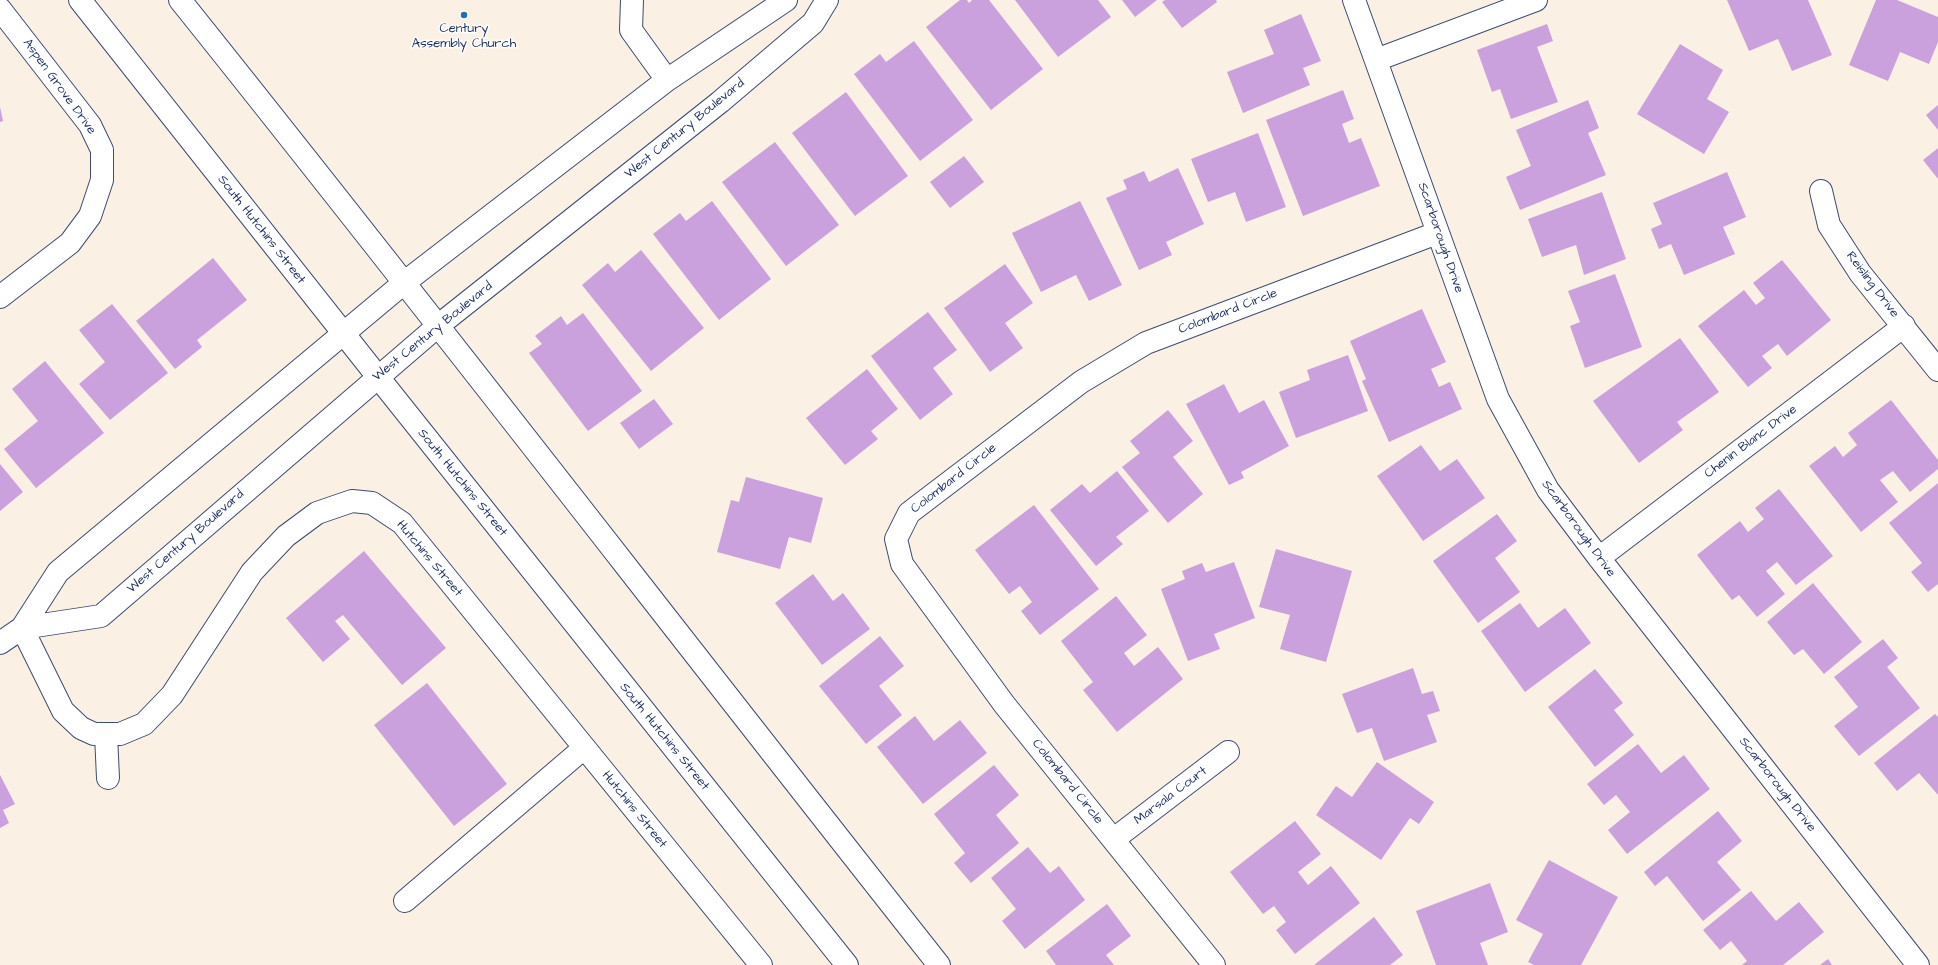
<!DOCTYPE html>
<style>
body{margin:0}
canvas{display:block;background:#faf0e3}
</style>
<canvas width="1938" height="965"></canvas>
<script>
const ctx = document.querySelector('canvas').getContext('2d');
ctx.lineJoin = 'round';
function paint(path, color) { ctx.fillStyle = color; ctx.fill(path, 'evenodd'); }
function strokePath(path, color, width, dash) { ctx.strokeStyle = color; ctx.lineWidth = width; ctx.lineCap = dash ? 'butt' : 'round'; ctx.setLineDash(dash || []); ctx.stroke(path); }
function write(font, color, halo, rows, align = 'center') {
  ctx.font = font + ' "Architects Daughter",sans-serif'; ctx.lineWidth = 3; ctx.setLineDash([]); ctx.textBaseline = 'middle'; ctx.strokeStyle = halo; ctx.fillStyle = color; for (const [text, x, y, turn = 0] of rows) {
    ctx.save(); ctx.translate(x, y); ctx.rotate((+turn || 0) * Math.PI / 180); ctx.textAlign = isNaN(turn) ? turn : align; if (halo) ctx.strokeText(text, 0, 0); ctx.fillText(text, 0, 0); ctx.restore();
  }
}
paint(new Path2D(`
 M960 0H967L969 3 972 0H989L1043 69 991 110 926 27Z
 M1015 0H1098L1111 17 1058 57Z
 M1122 0H1157L1135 17Z
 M1165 0H1216L1217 2 1182 28 1162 2Z
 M1727 0H1808L1832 55 1792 71 1778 39 1749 51Z
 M1876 0H1897L1938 17V42L1929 64 1900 52 1888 81 1849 65Z
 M1301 14 1321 61 1303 68 1310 85 1243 113 1227 72 1274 54 1264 30Z
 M1547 24 1553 41 1537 47 1558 102 1511 119 1500 89 1492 92 1477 50Z
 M914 41 973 120 920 161 854 74 880 54 886 62Z
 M1680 44 1723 70 1707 99 1729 112 1704 154 1637 114Z
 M1343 90 1354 119 1342 124 1349 143 1361 138 1380 186 1303 216 1266 120Z
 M846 92 908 176 855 216 792 133Z
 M1588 100 1599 128 1588 133 1606 175 1520 210 1506 177 1531 166 1516 130Z
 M1938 105V130L1926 115Z
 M0 107 3 121 0 122Z
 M1258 133 1286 207 1246 222 1235 192 1208 202 1191 159Z
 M775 142 839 225 786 266 722 182Z
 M1938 148V179L1923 160Z
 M964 156 984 182 950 208 930 182Z
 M1178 168 1204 224 1166 242 1172 255 1139 270 1106 198 1127 189 1123 180 1144 171 1149 182Z
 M1727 172 1746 217 1723 227 1735 254 1684 275 1671 244 1659 249 1651 229 1662 224 1653 203Z
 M1602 192 1626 259 1584 275 1576 245 1542 257 1528 219Z
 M712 201 771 279 719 320 653 234 680 213 686 221Z
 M1080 201 1122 285 1089 301 1076 275 1041 292 1012 233Z
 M641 250 704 328 651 371 582 285 608 263 615 272Z
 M213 258 247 300 197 340 202 347 175 369 136 321Z
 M1782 260 1831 320 1787 356 1778 344 1762 356 1772 368 1748 387 1698 326 1744 290 1756 305 1765 298 1753 283Z
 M1005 264 1033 303 1005 323 1023 348 990 372 944 308Z
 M1615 274 1642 347 1585 368 1570 326 1580 322 1568 291Z
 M112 304 168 373 110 420 79 384 105 362 79 330Z
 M1422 309 1446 362 1431 369 1439 387 1450 382 1462 409 1389 442 1362 381 1366 379 1350 341Z
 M928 312 957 350 933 368 953 394 920 420 871 356Z
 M583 313 642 391 588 431 529 353 542 344 535 336 561 316 567 325Z
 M1680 338 1719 392 1677 422 1683 430 1639 463 1593 401Z
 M1348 355 1368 411 1296 438 1279 392 1310 380 1307 370Z
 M45 361 104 433 36 488 4 449 38 421 12 389Z
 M867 369 898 409 871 431 878 439 845 465 806 418Z
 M1224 384 1239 413 1264 400 1289 446 1241 472 1244 478 1229 485 1186 404Z
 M654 399 673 424 639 449 620 423Z
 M1891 400 1938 460V469L1910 492 1893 471 1880 480 1898 502 1861 532 1809 466 1835 446 1843 457 1857 445 1848 433Z
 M1168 410 1193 441 1173 457 1203 494 1168 523 1122 467 1140 453 1130 441Z
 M1421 445 1440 471 1457 459 1485 498 1423 541 1377 476Z
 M0 464 23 492 0 511Z
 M1117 471 1149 511 1116 537 1123 544 1096 566 1050 510 1082 484 1090 493Z
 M746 477 823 498 811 543 789 537 780 569 717 552 731 500 739 502Z
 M1938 483V584L1928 592 1911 572 1922 563 1889 523Z
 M1779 489 1833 556 1796 585 1777 562 1766 571 1785 594 1757 617 1739 595 1732 600 1697 555 1740 521 1748 532 1764 519 1755 508Z
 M1034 505 1099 589 1040 635 1021 611 1032 602 1020 586 1009 594 975 550Z
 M1497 514 1517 541 1495 558 1520 592 1478 623 1433 561Z
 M1276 549 1352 571 1326 662 1280 649 1290 615 1259 607Z
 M364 551 446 648 402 685 343 615 335 621 350 639 323 662 286 618Z
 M1234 562 1255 618 1214 634 1220 649 1188 661 1161 589 1185 579 1182 571 1202 563 1206 572Z
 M813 574 833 601 843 593 870 629 822 665 775 603Z
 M1813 583 1862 642 1824 674 1803 649 1794 655 1767 622Z
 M1116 596 1147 635 1124 653 1134 666 1158 647 1183 679 1117 732 1083 690 1093 682 1061 641Z
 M1520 603 1538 628 1565 608 1591 643 1525 692 1481 631Z
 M880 636 904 666 879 686 902 715 866 744 819 686Z
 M1883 639 1898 658 1887 667 1920 708 1859 756 1834 726 1858 707 1834 677Z
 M1413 668 1422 694 1433 691 1440 711 1427 715 1437 742 1384 761 1372 728 1357 733 1342 694Z
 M1595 669 1623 703 1614 710 1634 735 1595 767 1548 707Z
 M427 683 507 784 454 826 374 725Z
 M1935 714 1938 717V795L1919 773 1897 791 1874 763Z
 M915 716 934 741 960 720 987 753 923 804 877 747Z
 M1638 744 1661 773 1684 755 1710 789 1627 854 1608 830 1630 812 1616 795 1604 805 1587 784Z
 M1377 762 1434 802 1419 824 1410 818 1381 860 1316 815 1336 786 1352 797Z
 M994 765 1019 795 996 815 1019 843 971 883 954 863 965 853 934 814Z
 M0 775 15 804 3 810 9 823 0 828Z
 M1718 811 1742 841 1717 862 1741 890 1703 921 1667 876 1655 886 1644 872Z
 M1295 821 1321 854 1298 872 1308 885 1331 866 1360 903 1295 954 1276 930 1286 922 1274 906 1263 914 1230 872Z
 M1028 847 1050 873 1059 866 1085 900 1025 949 1002 921 1016 909 991 878Z
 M1549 860 1618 897 1581 965H1534L1528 962 1543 934 1516 920Z
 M1490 883 1508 932 1480 943 1488 965H1436L1416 911Z
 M1751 891 1776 921 1799 902 1824 932 1783 965H1742L1747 961 1731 941 1720 950 1703 930Z
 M1107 904 1131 936 1106 955 1114 965H1056L1046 951Z
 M1374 917 1403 955 1390 965H1314Z
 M1828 959 1832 965H1820Z`), '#cba1dd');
const minor = new Path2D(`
 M632 0 631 30 667 80
 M1354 0 1498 399 1548 490 1599 558 1918 965
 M0 9 90 125 102 150V180L90 216 70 243 0 297
 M1376 60 1536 0
 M1821 191 1829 225 1860 273 1938 370
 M1599 558 1904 326
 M22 628 63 711 81 728 94 734H120L144 724 172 695 252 572 286 536 317 513 352 501 372 503 402 523 761 965
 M22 628 101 616 439 325 720 102 813 23 827 0
 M0 643 22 628 58 572 405 282 667 80 786 0
 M106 735 108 778
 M1114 839 1228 752
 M405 901 584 748
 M1214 965 1004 704 902 564 896 539 909 513 1081 382 1146 343 1437 233`);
const major = new Path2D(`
 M80 0 378 377 847 965
 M180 0C436 319 685 644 939 965`);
strokePath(minor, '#3c4c72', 24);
strokePath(major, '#3c4c72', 24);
strokePath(minor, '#fff', 22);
strokePath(major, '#fff', 22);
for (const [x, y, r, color] of [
 [464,15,4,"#1f6fb2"]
]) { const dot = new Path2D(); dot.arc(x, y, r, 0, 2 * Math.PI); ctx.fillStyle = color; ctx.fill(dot); strokePath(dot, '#fff', 1.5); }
write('13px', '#1b2f5e', '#fff', [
 ["Century",464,29],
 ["Assembly Church",464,44]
]);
write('13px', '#1b2f5e', '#fff', [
 ["Aspen Grove Drive",59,87,54],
 ["West Century Boulevard",685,129,-39],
 ["South Hutchins Street",261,230,52],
 ["Scarborough Drive",1440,238,71],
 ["Reisling Drive",1872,285,53],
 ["Colombard Circle",1228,312,-21],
 ["West Century Boulevard",433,332,-39],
 ["Chenin Blanc Drive",1751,442,-37],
 ["Colombard Circle",954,479,-38],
 ["South Hutchins Street",462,483,51],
 ["Scarborough Drive",1578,529,54],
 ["West Century Boulevard",186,542,-41],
 ["Hutchins Street",429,559,50],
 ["South Hutchins Street",664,737,51],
 ["Colombard Circle",1067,782,51],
 ["Scarborough Drive",1777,785,52],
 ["Marsala Court",1171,796,-37],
 ["Hutchins Street",634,810,51]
]);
</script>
